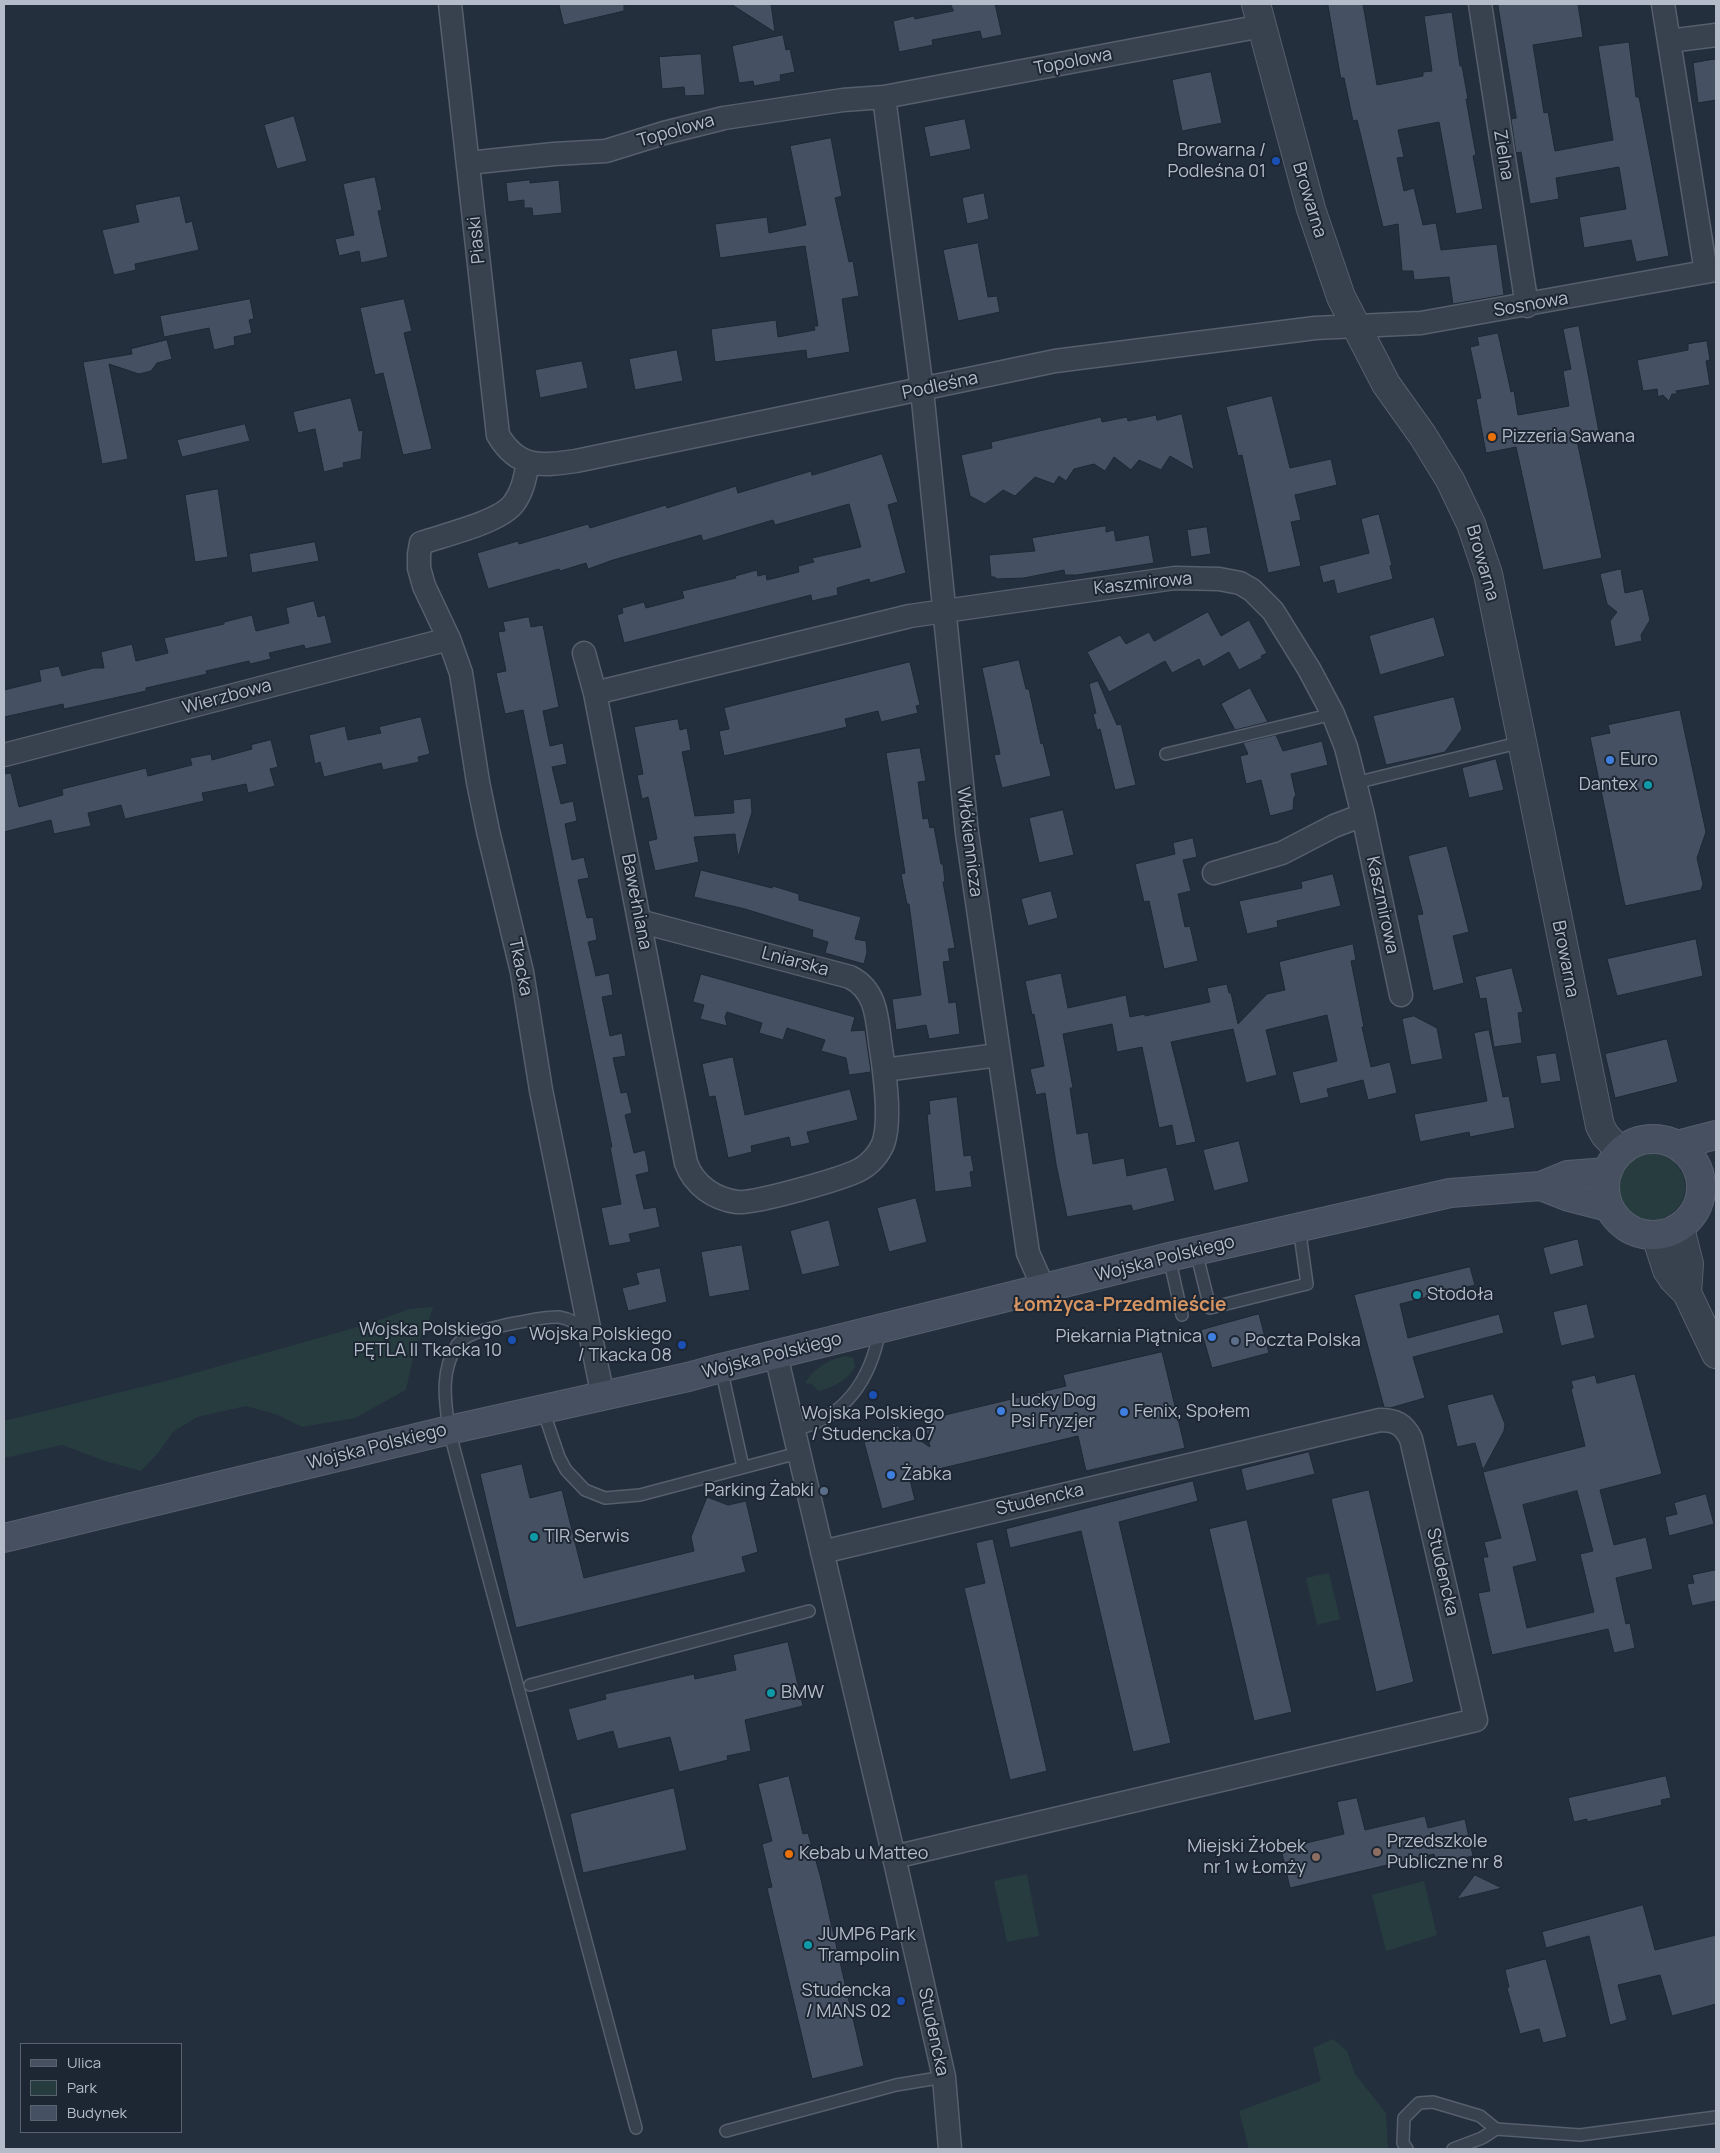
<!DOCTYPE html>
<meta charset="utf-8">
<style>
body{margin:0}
#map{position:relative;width:1720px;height:2153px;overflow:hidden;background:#242f3e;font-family:Manrope,sans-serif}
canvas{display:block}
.frame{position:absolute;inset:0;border:5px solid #b4bcc9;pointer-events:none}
.legend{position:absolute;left:20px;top:2043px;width:162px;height:90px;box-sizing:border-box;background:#1d2633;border:1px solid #59626f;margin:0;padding:6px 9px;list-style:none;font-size:15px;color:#b4bcc9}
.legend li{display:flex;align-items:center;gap:10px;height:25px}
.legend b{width:25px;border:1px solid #59626f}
</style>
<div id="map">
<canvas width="1720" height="2153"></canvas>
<div class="frame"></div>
<ul class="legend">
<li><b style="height:6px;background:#465061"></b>Ulica</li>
<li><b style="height:14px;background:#263c3f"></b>Park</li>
<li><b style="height:14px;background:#455162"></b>Budynek</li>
</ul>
</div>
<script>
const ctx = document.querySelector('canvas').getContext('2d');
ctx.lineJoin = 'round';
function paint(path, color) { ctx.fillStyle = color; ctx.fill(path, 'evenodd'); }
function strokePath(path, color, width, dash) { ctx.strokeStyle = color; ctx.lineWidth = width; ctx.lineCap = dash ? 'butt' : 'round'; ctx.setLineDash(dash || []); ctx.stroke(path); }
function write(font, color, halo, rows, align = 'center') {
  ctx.font = font + ' Manrope,sans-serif'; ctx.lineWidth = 4; ctx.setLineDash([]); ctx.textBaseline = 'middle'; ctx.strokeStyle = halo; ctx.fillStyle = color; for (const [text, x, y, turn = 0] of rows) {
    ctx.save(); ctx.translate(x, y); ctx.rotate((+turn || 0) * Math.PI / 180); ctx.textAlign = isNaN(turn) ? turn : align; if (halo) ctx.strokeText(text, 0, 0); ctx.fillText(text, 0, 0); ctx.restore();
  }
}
paint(new Path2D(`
 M1619 1187a33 33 0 1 1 66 0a33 33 0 1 1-66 0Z
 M433 1307 426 1329 416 1344 406 1390 355 1418 302 1427 278 1415 246 1406 197 1417 173 1432 158 1453 141 1471 105 1461 62 1445 4 1458V1421L170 1380 368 1324 410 1309Z
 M845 1356 853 1358 855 1366C849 1380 833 1387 818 1391L812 1384 805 1383C814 1368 828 1360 845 1356Z
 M1329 1573 1340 1619 1317 1625 1306 1578Z
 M1027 1874 1039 1936 1007 1942 994 1881Z
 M1424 1881 1437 1935 1386 1951 1372 1895Z
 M1333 2039 1347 2051 1355 2074 1386 2113 1388 2149H1249L1239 2111 1321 2081 1313 2048Z`), '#263c3f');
const building = new Path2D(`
 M559 4H624V11L564 25Z
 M731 4H771L775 32Z
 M951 4H995L1002 35 982 39 980 31 932 40 933 45 899 52 893 21 914 16 915 19 953 11Z
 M1328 4H1363L1377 85 1423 76V72L1432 71 1424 16 1452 12 1460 66H1462L1468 99H1466L1476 155 1473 156 1483 209 1456 214 1439 122 1398 130 1404 157 1397 158 1404 191 1414 188 1423 225 1436 223 1441 250 1497 244 1504 295 1453 304 1449 277 1414 280 1413 271H1402L1398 224 1383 227 1357 120 1353 121 1344 78H1341Z
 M1498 4H1578L1583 37 1533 45 1544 113 1548 112 1555 151 1613 140 1598 46 1629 42 1636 97H1639L1669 256 1636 262 1631 240 1584 248 1579 217 1626 209 1619 167 1556 178 1559 199 1530 204 1521 152 1516 153 1511 119 1516 118Z
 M783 35 786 50 790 49 795 72 780 75 781 81 754 86 753 81 739 83 732 46Z
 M701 54 705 95 685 96 684 87 662 89 659 57Z
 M1716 59V100L1698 103 1693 63Z
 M1211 72 1222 123 1182 131 1172 80Z
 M294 116 307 161 277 169 264 125Z
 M965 119 971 149 930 157 924 127Z
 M831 138 842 196 835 198 849 262 853 261 859 296 842 299 850 352 807 359 806 350 715 362 711 329 776 320 778 337 815 330 814 326H818L805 246 720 258 715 224 767 217 769 233 806 225 790 146Z
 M375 177 382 210 378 211 388 257 361 263 359 251 339 256 335 239 354 235 343 184Z
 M530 180V183L559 180 562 213 533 216 532 208H524V200L508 202 506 183Z
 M984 193 989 219 967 224 962 198Z
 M180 196 186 223 192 221 199 250 135 264 136 270 114 275 102 230 139 222 135 205Z
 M978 243 988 297 997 296 1000 312 958 321 943 250Z
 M250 299 254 319 249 320 252 333 234 337 235 345 214 350 209 328 164 337 160 316Z
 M404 299 412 331 404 333 432 449 403 455 383 373 375 375 360 308Z
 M1579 326 1599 432 1576 436 1602 558 1543 570 1516 447 1486 453 1476 399 1481 398 1470 347 1479 345 1477 337 1498 333 1511 392 1514 391 1518 415 1569 406 1563 371 1571 369 1563 329Z
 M167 340 172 359 157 363 151 371 139 374 109 364 128 459 102 464 83 362 132 354 131 349Z
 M1707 341 1710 360 1706 361 1710 385 1676 391 1677 394H1672L1669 401 1663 395 1658 397 1657 389 1643 391 1637 360 1688 350V344Z
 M677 350 683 381 635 390 629 359Z
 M582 361 588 388 540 398 535 370Z
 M1272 396 1290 468 1331 459 1337 485 1295 495 1301 520 1291 522 1301 566 1268 573 1242 455 1238 456 1226 407Z
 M351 398 359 431 363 430 361 459 343 463 344 467 324 472 315 429 298 433 293 412Z
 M1182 414 1194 470 1170 456 1161 470 1139 460 1131 470 1114 457 1105 471 1094 464 1074 469 1066 481 1059 476 1054 484 1035 477 1015 496 1003 490 985 504 970 496 961 455 992 448 991 442 1101 417 1102 422 1127 417 1128 421 1156 415 1157 420Z
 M245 424 250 441 182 457 177 440Z
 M882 454 898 502 888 505 906 573 870 583 869 579 837 588 838 595 812 601 811 595 624 643 617 615 623 613 622 608 644 602 646 608 684 598 682 591 736 578 735 576 757 570 758 576 766 574 767 580 799 572 798 566 814 562 812 558 861 547 849 504 775 525 773 520 703 541 701 535 613 560 588 569 586 563 560 571 559 569 488 589 477 553 518 541 519 544 588 524 590 528 666 505 667 508 736 486 738 493 811 471 812 475Z
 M218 489 228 557 195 562 185 495Z
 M1379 514 1392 565 1390 566 1393 579 1337 594 1334 580 1323 583 1319 566 1369 553 1361 519Z
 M1106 526V532L1114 530 1116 541 1149 535 1154 563 1077 575H1065L1064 570 1024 578 996 579 995 577H991L989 555 1035 551 1032 538Z
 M1207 527 1211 554 1191 557 1187 530Z
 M315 542 319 561 252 573 249 554Z
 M1621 569 1625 593 1643 589 1650 620 1641 635 1642 641 1615 647 1610 621 1617 612 1607 604 1600 574Z
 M314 601 318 617 325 615 332 643 305 649 304 645 269 653 271 659 250 664 249 661 206 671 207 674 146 688V691L64 709 63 704 4 717V690L41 681 39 670 59 666 62 676 94 668H104L101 652 132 644 136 661 168 653 164 638 224 624V622L252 615 256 631 289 623 286 608Z
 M1208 612 1221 636 1249 620 1267 653 1261 656 1262 658 1239 670 1229 652 1203 667 1199 659 1172 673 1165 661 1109 692 1087 652 1120 635 1126 644 1149 632 1154 641Z
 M529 617 531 627 543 625 559 707 543 711 550 746 563 743 567 764 552 767 561 804 573 801 577 821 565 824 572 860 584 857 586 866 589 878 578 880 587 918 593 917 597 940 588 942 596 976 609 973 613 995 602 997 610 1036 622 1033 626 1056 613 1058 621 1093 627 1092 632 1113 625 1115 634 1153 645 1150 647 1159 649 1172 636 1175 644 1209 656 1207 660 1227 629 1234 631 1242 609 1246 601 1208 621 1204 610 1147H612L523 710 505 714 496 673 506 671 498 632 505 631 503 622Z
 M1434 617 1445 656 1380 675 1369 636Z
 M1019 660 1026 689H1029L1041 744 1043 743 1051 776 1002 788 994 755 1000 754 982 668Z
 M910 662 920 705 916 706 918 713 881 722 878 711 845 719 847 727 724 756 719 731 729 729 724 708Z
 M1098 681 1117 725 1121 724 1136 785 1115 790 1100 729 1097 730 1093 714 1096 713 1089 684Z
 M1250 688 1268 722 1235 730 1221 704Z
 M1454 697 1462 729 1445 752 1386 765 1373 716Z
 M1680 710 1706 832 1697 858 1703 884 1701 890 1625 906 1590 737 1610 733 1608 725Z
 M421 717 430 754 418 757 419 762 383 770 381 763 324 777 320 762 315 764 309 735 345 726 348 740 381 733 379 727Z
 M678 719 680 730 687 728 691 750 682 752 695 816 734 813 733 800 751 798 752 812 738 858 735 834 694 837 699 862 655 871 648 841 657 839 648 797 642 799 637 775 643 774 634 727Z
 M1276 735 1283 751 1322 741 1328 765 1291 774 1296 796 1294 797 1293 810 1270 816 1261 780 1246 784 1240 756 1248 754 1243 743Z
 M271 740 278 767 270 769 275 786 248 793 246 784 202 793 204 801 125 819 121 805 88 813 91 826 54 834 51 820 4 832V774L11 773 19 807 63 795 62 789 146 768 148 776 192 765 190 758 211 754 212 760 252 749 251 745Z
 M920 748 926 781 918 782 923 819 928 818 930 828 934 827 941 864H943L945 882H943L955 948 948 949 950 961 943 962 949 1003 956 1002 960 1034 929 1039 926 1025 896 1030 892 999 921 995 909 904H907L901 874 905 873 886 753Z
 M1496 759 1504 790 1469 798 1462 768Z
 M1063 810 1074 855 1039 863 1029 818Z
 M1193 838 1197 857 1183 860 1191 891 1178 894 1185 927 1190 926 1198 961 1164 969 1149 901 1144 902 1135 864 1175 854 1173 843Z
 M1447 846 1469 932 1453 936 1464 983 1433 991 1417 915 1423 914 1408 856Z
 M701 870 772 888 773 886 799 894V900L861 917 855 939 866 941 867 952 864 964 825 953 828 942 812 937 813 930 745 909 694 897Z
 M1333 874 1341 906 1277 921 1278 927 1247 934 1239 901 1302 888 1301 882Z
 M1051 891 1058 918 1028 926 1021 899Z
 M1696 939 1703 976 1617 996 1607 959Z
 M1353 944 1356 960 1351 961 1364 1027H1362L1371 1067 1390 1062 1397 1093 1368 1100 1363 1080 1327 1089 1329 1097 1300 1104 1292 1072 1337 1061 1327 1015 1266 1030 1277 1075 1246 1083 1233 1029 1171 1042 1196 1142 1176 1146 1172 1125 1159 1128 1142 1047 1117 1052 1112 1024 1063 1034 1073 1088H1070L1077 1134 1088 1132 1093 1164 1124 1158 1127 1176 1167 1167 1175 1201 1133 1211 1131 1205 1067 1217 1056 1164 1045 1093 1036 1095 1030 1069 1044 1066 1034 1014 1032 1015 1025 981 1061 973 1068 1008 1126 995 1130 1017 1145 1014V1016L1210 1002 1207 988 1227 984 1229 993H1231L1238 1024 1267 994 1285 990 1279 962Z
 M1512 968 1523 1012 1518 1013 1522 1043 1494 1047 1486 998 1480 999 1475 977Z
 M701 974 855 1017 851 1031 865 1030 871 1072 849 1075 846 1058 821 1051 825 1040 787 1028 783 1040 759 1033 762 1023 727 1012 725 1017 727 1026 700 1019 704 1005 693 1002Z
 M1414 1016 1437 1028 1443 1059 1411 1065 1402 1019Z
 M1489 1030 1503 1097 1509 1096 1515 1128 1470 1137 1469 1132 1420 1142 1414 1114 1487 1101 1474 1033Z
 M1667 1039 1678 1082 1615 1098 1605 1054Z
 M1556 1053 1561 1081 1541 1084 1536 1056Z
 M733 1057 745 1115 850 1089 858 1120 807 1132 810 1143 791 1147 789 1137 751 1146 752 1152 728 1158 715 1096 709 1097 702 1064Z
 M957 1097 964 1156 971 1155 974 1171 970 1172 972 1187 935 1192 927 1114H930L929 1101Z
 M1239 1141 1249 1182 1214 1191 1203 1150Z
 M916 1198 927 1242 889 1252 877 1208Z
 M829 1220 840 1266 802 1275 790 1231Z
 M1578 1239 1584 1266 1550 1275 1543 1248Z
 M742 1245 750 1290 709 1297 701 1252Z
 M1470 1267 1475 1285 1400 1304 1408 1338 1499 1314 1504 1333 1413 1357 1425 1398 1390 1408 1384 1407 1354 1295Z
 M660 1268 667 1302 628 1311 622 1288 639 1284 636 1273Z
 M1587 1304 1595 1338 1561 1346 1553 1312Z
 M1259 1314 1269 1353 1212 1368 1201 1330Z
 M1162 1352 1185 1448 1086 1471 1078 1436 909 1476 915 1500 882 1509 864 1442 889 1436 893 1423 930 1447 924 1420 1066 1386 1063 1375Z
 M1635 1374 1662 1474 1600 1490 1614 1545 1646 1537 1653 1569 1616 1578 1626 1624 1630 1623 1635 1648 1614 1653 1608 1629 1492 1655 1478 1593 1490 1591 1483 1557H1488L1484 1542 1501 1538 1483 1472 1585 1446 1571 1389 1573 1388 1571 1381 1595 1375 1597 1383ZM1577 1491 1593 1551 1580 1554 1594 1612 1527 1628 1513 1567 1537 1561 1523 1505Z
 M1493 1394 1505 1424 1504 1431 1483 1470 1475 1443 1457 1447 1447 1405Z
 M1309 1452 1315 1474 1246 1491 1241 1469Z
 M522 1464 530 1498 562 1490 584 1578 694 1551 691 1537 707 1497 728 1505 746 1501 758 1552 742 1557 746 1572 516 1628 480 1474Z
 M1193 1481 1198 1501 1119 1522 1171 1743 1133 1752 1081 1531 1010 1548 1006 1529Z
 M1369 1490 1414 1682 1376 1692 1331 1499Z
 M1706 1494 1714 1524 1669 1536 1665 1517 1677 1514 1674 1503Z
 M1247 1520 1292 1712 1254 1721 1209 1529Z
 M993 1539 1047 1771 1010 1780 964 1588 985 1583 976 1543Z
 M1716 1570V1601L1692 1606 1687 1584 1694 1583 1692 1575Z
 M788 1642 803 1706 745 1720 751 1751 727 1756 728 1760 679 1772 670 1737 618 1749 613 1731 577 1741 568 1709 606 1699 605 1694 694 1674 695 1679 736 1670 733 1655Z
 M789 1776 803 1834 808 1833 820 1875 864 2066 812 2079 767 1888 772 1887 762 1844 772 1841 758 1784Z
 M1666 1776 1671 1798 1661 1800 1662 1805 1587 1822V1819L1574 1822 1568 1798Z
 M674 1788 687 1850 583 1873 570 1814Z
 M1357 1798 1365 1830 1425 1816 1428 1828 1465 1819 1473 1856 1436 1864 1434 1854 1290 1888 1281 1849 1344 1834 1337 1802Z
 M1475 1875 1502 1888 1457 1899Z
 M1643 1905 1655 1950 1716 1935V2004L1672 2016 1660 1975 1618 1985 1627 2020 1610 2025 1589 1936 1546 1948 1542 1932Z
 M1546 1959 1567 2037 1543 2043 1539 2029 1520 2034 1507 1988 1509 1987 1505 1970Z`);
paint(building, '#455162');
strokePath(building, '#1f2835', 1);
const service = new Path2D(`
 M1166 754 1333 714
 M1355 783 1522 742
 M1196 1251 1210 1308 1307 1284 1299 1227
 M1169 1257 1182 1315
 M589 1332C579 1324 571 1319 559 1317 544 1316 487 1328 473 1334 467 1336 460 1341 457 1345 440 1372 445 1400 449 1430L636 2128
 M721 1368 743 1467
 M543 1410 559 1457 566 1470 585 1490 605 1498 640 1495 798 1453
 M793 1430C845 1419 871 1379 880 1329
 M530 1685 809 1611
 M726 2131 896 2085 944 2077
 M1407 2149 1403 2143 1404 2118 1419 2103 1433 2102 1480 2116 1496 2129 1580 2135 1716 2117
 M1453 2149 1482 2138 1496 2129`);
const minor = new Path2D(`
 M450 4 498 435C518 469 541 466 576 461L1055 361 1315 328 1421 323 1716 270
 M1480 4 1527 306
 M1663 4 1706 272
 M1669 41 1716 35
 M884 97 922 390 967 833 1028 1253 1044 1289
 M468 163 554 154 606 151 664 133 724 118 843 100 884 97 1262 26
 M528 463C525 477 523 491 514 503 501 522 444 535 421 543L419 554V568L424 586 449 639 461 673 478 782 488 831 522 972 541 1090 603 1397
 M584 653 595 693
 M4 755 449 639
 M1214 873 1282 853 1334 826 1363 815
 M639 921 850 977C876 990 877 1017 880 1042 884 1068 892 1120 883 1144 879 1154 870 1164 861 1169 846 1178 754 1204 737 1202 714 1199 694 1185 686 1163L595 693 910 616 1175 578 1219 579 1240 583 1252 590 1273 611 1309 669 1333 714 1346 747 1363 815 1401 995
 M884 1070 998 1055
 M776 1355 894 1857 944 2077 950 2149
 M822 1552 1380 1420C1395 1420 1404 1424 1411 1439L1476 1720 894 1857`);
const tertiary = new Path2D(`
 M1256 4 1311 209 1341 297 1386 384 1423 436 1450 480 1471 524 1488 574 1600 1126 1605 1135 1620 1151
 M1680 1228 1689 1264 1687 1293
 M1656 1236 1667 1270 1673 1279 1687 1293 1716 1354`);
const secondary = new Path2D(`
 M1605 1187a48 48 0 1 1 96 0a48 48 0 1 1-96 0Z
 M1677 1145 1716 1135
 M1541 1186 1569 1197 1608 1207
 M4 1538 449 1430 688 1377 721 1368 1169 1257 1450 1193 1541 1186 1568 1175 1607 1172`);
strokePath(service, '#565f6c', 14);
strokePath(minor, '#565f6c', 25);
strokePath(tertiary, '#565f6c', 30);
strokePath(secondary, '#565f6c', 30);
strokePath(service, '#38414e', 11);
strokePath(minor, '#38414e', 22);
strokePath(tertiary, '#38414e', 28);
strokePath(secondary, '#465061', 28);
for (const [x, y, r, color] of [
 [1276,161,5,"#1a4fb4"],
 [1492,437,5,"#e8710a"],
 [1610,760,5,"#3f7fe0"],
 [1648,785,5,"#0f9aa8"],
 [1417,1295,5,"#0f9aa8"],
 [1212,1337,5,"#3f7fe0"],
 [512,1340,5,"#1a4fb4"],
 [1235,1341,5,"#5c6f8a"],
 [682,1345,5,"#1a4fb4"],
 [873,1395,5,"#1a4fb4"],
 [1001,1411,5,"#3f7fe0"],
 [1124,1412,5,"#3f7fe0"],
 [891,1475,5,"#3f7fe0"],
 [824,1491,5,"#5c6f8a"],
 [534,1537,5,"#0f9aa8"],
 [771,1693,5,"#0f9aa8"],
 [1377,1852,5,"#8d6e63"],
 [789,1854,5,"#e8710a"],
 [1316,1857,5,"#8d6e63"],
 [808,1945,5,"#0f9aa8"],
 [901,2001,5,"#1a4fb4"]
]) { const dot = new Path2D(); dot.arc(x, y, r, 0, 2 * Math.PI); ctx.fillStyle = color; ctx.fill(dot); strokePath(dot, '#1d2633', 2); }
write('18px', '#b4bcc9', '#1d2633', [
 ["Topolowa",1073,62,-11],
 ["Topolowa",676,131,-16],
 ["Zielna",1503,155,81],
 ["Browarna",1309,200,73],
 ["Piaski",477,240,-96],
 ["Sosnowa",1531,305,-10],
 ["Podleśna",940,386,-12],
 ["Browarna",1482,563,74],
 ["Kaszmirowa",1143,584,-6],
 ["Wierzbowa",227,697,-15],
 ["Włókiennicza",969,842,83],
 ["Bawełniana",636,902,79],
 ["Kaszmirowa",1382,905,78],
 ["Browarna",1565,959,79],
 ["Lniarska",795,962,15],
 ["Tkacka",520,967,78],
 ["Wojska Polskiego",1165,1259,-14],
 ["Wojska Polskiego",772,1356,-14],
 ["Wojska Polskiego",377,1447,-14],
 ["Studencka",1040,1500,-13],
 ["Studencka",1442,1572,77],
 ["Studencka",933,2032,78]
]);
write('18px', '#b4bcc9', '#1d2633', [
 ["Browarna /",1266,151,"right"],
 ["Podleśna 01",1266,172,"right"],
 ["Pizzeria Sawana",1502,437],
 ["Euro",1620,760],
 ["Dantex",1638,785,"right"],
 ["Stodoła",1427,1295],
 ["Wojska Polskiego",502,1330,"right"],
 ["PĘTLA II Tkacka 10",502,1351,"right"],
 ["Wojska Polskiego",672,1335,"right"],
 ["/ Tkacka 08",672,1356,"right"],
 ["Piekarnia Piątnica",1202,1337,"right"],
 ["Poczta Polska",1245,1341],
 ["Lucky Dog",1011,1401],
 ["Psi Fryzjer",1011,1422],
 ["Fenix, Społem",1134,1412],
 ["Wojska Polskiego",873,1414,"center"],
 ["/ Studencka 07",873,1435,"center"],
 ["Żabka",901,1475],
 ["Parking Żabki",814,1491,"right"],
 ["TIR Serwis",544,1537],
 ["BMW",781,1693],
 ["Przedszkole",1387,1842],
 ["Publiczne nr 8",1387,1863],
 ["Miejski Żłobek",1306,1847,"right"],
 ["nr 1 w Łomży",1306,1868,"right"],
 ["Kebab u Matteo",799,1854],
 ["JUMP6 Park",818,1935],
 ["Trampolin",818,1956],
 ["Studencka",891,1991,"right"],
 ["/ MANS 02",891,2012,"right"]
], 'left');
write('bold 19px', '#d59563', '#1d2633', [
 ["Łomżyca-Przedmieście",1120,1306]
]);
</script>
